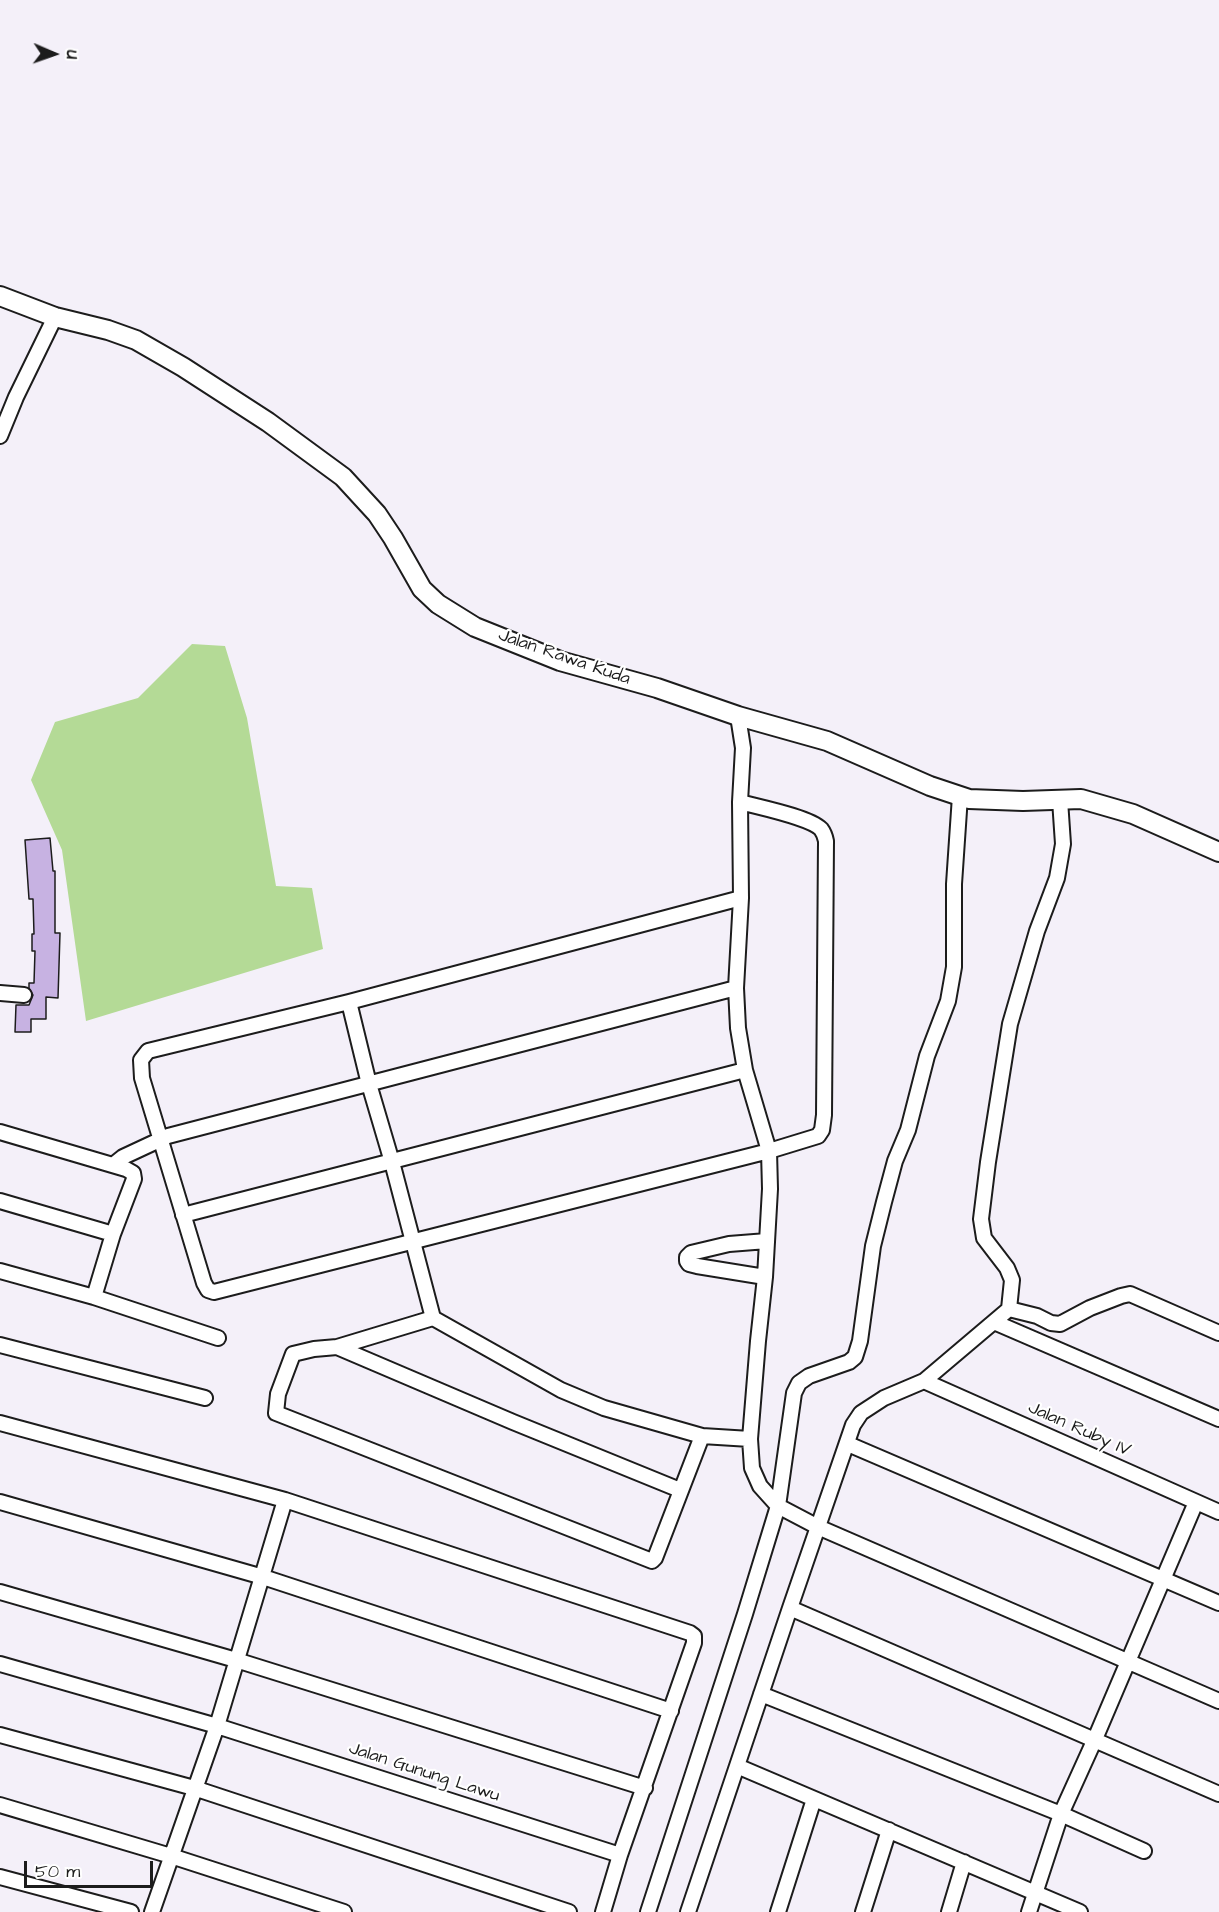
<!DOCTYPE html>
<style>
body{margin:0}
#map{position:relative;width:1219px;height:1912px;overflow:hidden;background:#f4f0f9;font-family:"Architects Daughter",sans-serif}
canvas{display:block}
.north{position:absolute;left:24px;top:24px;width:60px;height:60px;-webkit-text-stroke:4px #fff;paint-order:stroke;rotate:92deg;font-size:16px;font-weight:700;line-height:24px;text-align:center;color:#1c1c1c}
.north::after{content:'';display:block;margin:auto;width:21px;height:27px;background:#1c1c1c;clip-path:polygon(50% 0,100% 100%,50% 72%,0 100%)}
.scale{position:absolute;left:24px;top:1861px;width:129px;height:27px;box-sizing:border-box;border:3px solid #1c1c1c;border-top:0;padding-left:8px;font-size:18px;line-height:21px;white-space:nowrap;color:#1c1c1c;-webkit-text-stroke:4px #fff;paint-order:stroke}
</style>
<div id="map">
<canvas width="1219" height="1912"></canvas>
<div class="north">U</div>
<div class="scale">50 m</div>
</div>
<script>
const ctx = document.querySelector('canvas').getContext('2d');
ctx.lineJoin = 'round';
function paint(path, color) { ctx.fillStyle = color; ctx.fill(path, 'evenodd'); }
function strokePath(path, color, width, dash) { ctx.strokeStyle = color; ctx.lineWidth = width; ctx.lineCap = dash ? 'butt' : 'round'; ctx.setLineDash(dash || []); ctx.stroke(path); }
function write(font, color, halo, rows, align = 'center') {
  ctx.font = font + ' "Architects Daughter",sans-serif'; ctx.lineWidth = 4.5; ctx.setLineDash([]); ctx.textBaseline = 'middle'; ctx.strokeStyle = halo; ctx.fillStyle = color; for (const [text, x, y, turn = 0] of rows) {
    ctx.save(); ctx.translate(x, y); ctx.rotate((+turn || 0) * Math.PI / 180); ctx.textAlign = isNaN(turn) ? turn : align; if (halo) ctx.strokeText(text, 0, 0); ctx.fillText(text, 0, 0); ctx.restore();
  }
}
paint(new Path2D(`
 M192 644 225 646 247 718 276 886 312 888 323 949 86 1021 62 850 31 780 55 722 138 698Z`), '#b4da96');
const building = new Path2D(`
 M50 838 53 871H55V933H60L58 998 46 997V1019H31V1032H15L16 1005H29L33 995 29 988V983H34L35 951H32V934H34L33 899H29L25 840Z`);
paint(building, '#c7b2e2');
strokePath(building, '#1c1c1c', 1.5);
const street = new Path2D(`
 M0 436 16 397 55 317
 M738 716 743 748 740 802 741 898 736 988 738 1028 745 1070 769 1151 770 1189 765 1277 758 1341 750 1439 752 1468 760 1486 778 1506 818 1527 1219 1701
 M740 802C758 807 809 817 821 829 824 833 825 836 826 841L824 1115 822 1130 818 1136 769 1151 214 1292 208 1290 204 1283 142 1078 141 1060 148 1051 349 1002 741 898
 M0 993 24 995
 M349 1002 369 1084 392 1162 433 1318 561 1390 604 1408 702 1436 750 1439
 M0 1132 126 1169 133 1173 134 1179 113 1234 94 1297
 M113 1165 123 1157 168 1136 736 988
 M0 1201 113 1234
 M183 1215 745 1070
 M0 1271 94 1297 218 1338
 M765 1277 697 1266 689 1264 687 1261V1257L691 1253 729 1244 767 1241
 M1009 1309 1012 1280 1007 1268 984 1238 981 1219 988 1162 1010 1024 1037 931 1057 878 1063 844 1060 800
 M433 1318 337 1347 314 1349 293 1354 278 1394 276 1413 652 1561 655 1558 702 1436
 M994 1322 1219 1419
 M0 1345 205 1398
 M337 1347 513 1422 680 1490
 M924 1381 1219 1512
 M0 1423 285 1500 690 1633 694 1636V1643L620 1855 603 1912
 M848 1444 1219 1603
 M0 1502 263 1577 671 1711
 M0 1592 236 1660 645 1788
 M790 1608 1219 1794
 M0 1664 217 1726 620 1855
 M761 1694 1061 1814 1144 1851
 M0 1735 194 1788 569 1912
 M737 1766 1080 1912
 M0 1805 171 1856 344 1912
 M0 1877 131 1912
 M152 1912 217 1726 285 1500
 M648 1912 745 1614 778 1506 794 1393 799 1383 809 1376 849 1362 855 1357 860 1341 873 1246 884 1202 895 1161 908 1130 927 1056 948 1001 954 967V884L960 796
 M688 1912 790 1608 853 1425 861 1413 884 1398 924 1381 1009 1309 1037 1316 1051 1323 1060 1324 1090 1308 1121 1296 1130 1294 1219 1333
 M778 1912 814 1799
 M863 1912 889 1830
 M949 1912 964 1862
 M1029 1912 1061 1814 1095 1739 1196 1502`);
const secondary = new Path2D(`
 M0 296 55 317 108 330 136 340 183 367 268 422 343 477 377 514 393 538 422 589 438 604 475 627 560 661 657 688 738 716 827 741 930 786 969 799 1023 801 1081 799 1133 814 1219 852`);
strokePath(street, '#1c1c1c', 18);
strokePath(secondary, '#1c1c1c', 22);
strokePath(street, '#fff', 14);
strokePath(secondary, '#fff', 18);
write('18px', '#1c1c1c', '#fff', [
 ["Jalan Rawa Kuda",564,658,19],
 ["Jalan Ruby IV",1079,1430,24],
 ["Jalan Gunung Lawu",424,1773,18]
]);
</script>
